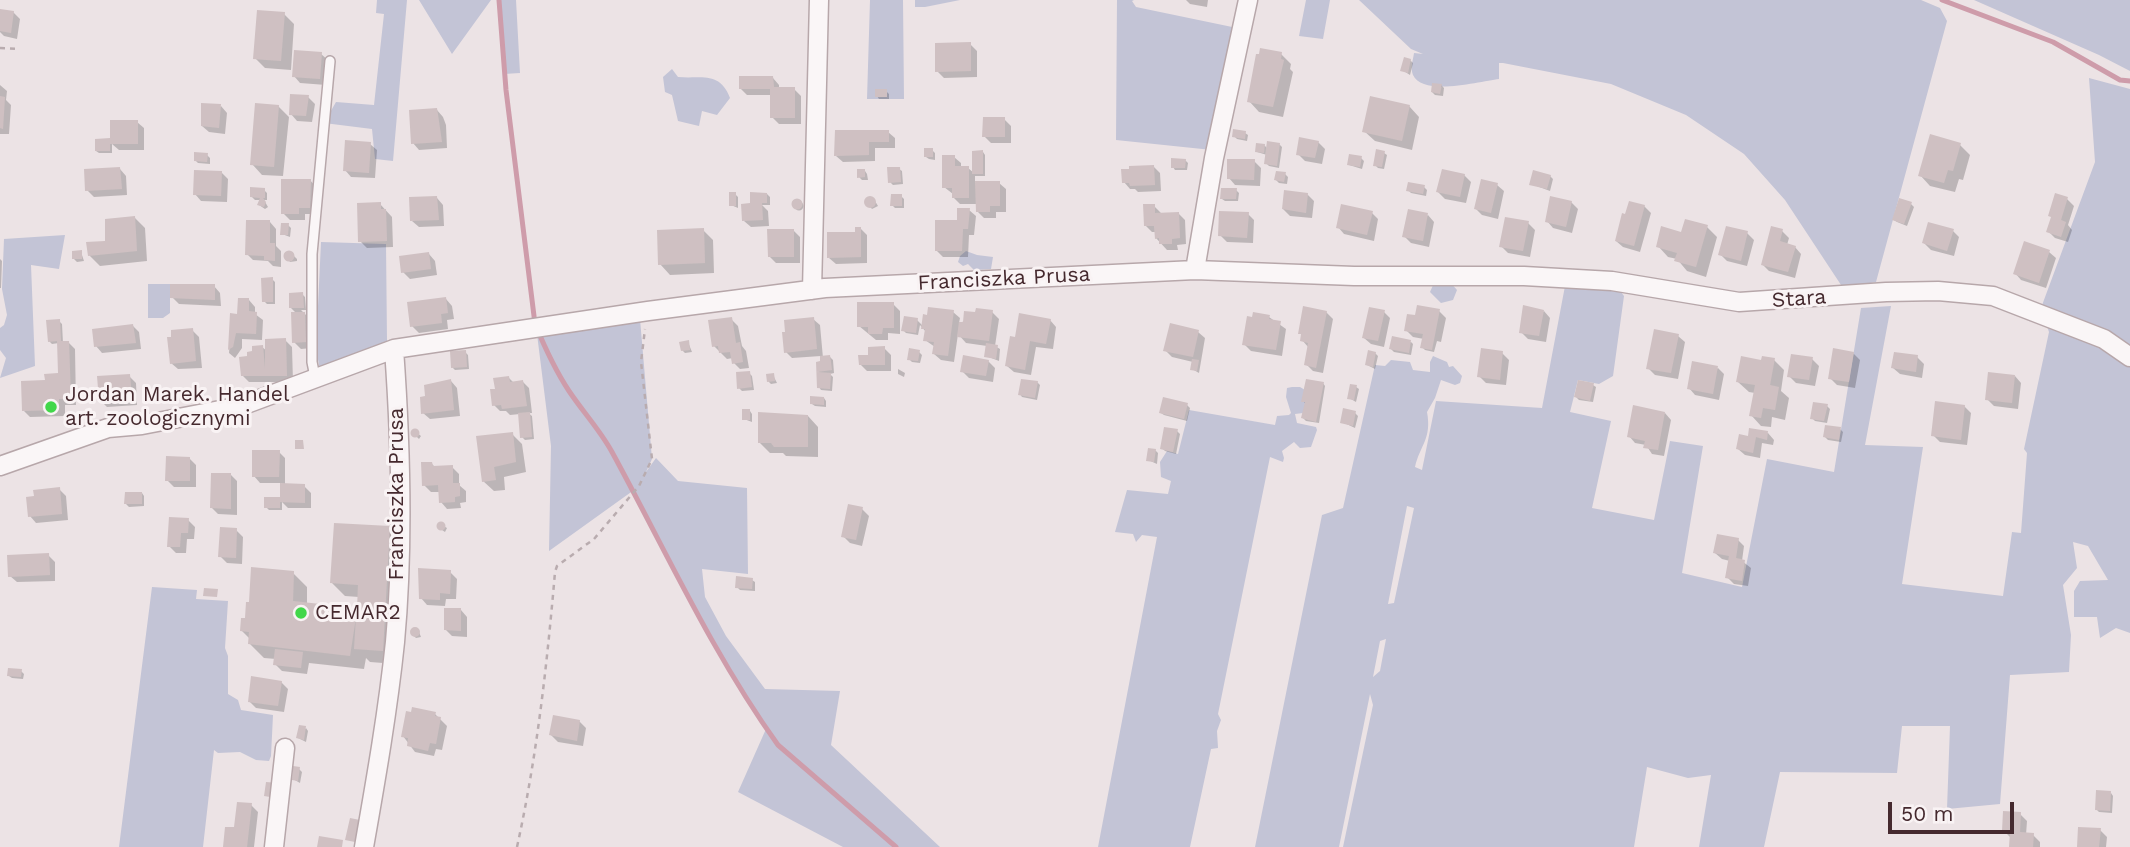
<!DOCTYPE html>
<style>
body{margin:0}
#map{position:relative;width:2130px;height:847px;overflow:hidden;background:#ece3e5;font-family:"Work Sans",sans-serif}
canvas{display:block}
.scale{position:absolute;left:1888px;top:802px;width:126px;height:32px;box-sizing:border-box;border:4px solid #45292e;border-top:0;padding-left:9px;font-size:21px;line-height:24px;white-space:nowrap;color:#45292e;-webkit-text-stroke:5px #f9f3f4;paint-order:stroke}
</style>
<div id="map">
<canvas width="2130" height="847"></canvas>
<div class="scale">50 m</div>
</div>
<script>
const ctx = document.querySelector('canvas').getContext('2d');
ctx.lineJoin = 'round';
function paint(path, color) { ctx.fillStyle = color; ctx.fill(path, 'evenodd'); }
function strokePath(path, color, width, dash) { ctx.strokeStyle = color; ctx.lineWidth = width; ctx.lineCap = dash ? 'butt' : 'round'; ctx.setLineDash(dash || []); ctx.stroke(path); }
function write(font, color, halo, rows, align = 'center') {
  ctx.font = font + ' "Work Sans",sans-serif'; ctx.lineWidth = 6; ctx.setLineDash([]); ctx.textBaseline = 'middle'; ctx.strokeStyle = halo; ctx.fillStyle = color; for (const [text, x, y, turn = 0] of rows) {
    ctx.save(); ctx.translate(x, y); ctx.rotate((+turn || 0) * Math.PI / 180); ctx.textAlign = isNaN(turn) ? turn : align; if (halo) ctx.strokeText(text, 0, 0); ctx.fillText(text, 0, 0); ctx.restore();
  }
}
paint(new Path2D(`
 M377 0H407L393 161 375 159 372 129 324 123 336 102 374 105 384 14 376 13Z
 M419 0H491L452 54Z
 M500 0H516L520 73 504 74Z
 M870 0H903L904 99H867Z
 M915 0H960L925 7H915Z
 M1117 0H1134L1132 1 1136 7 1237 28 1212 150 1116 140Z
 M1306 0H1330L1323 39 1299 36Z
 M1359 0H1921L1940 8 1947 21 1876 282 1843 288 1785 200 1744 154 1686 115 1611 84 1503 63H1499V79C1481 81 1423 97 1413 75 1410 68 1413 60 1414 53L1423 54 1411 49Z
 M1974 0H2130V71L2099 55Z
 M672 69 678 77C701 79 720 71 730 98L717 115 702 111 699 126 678 121 672 95 665 92 663 77Z
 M2089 78 2130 89V633L2116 628 2100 638 2097 617H2074V591L2080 581 2108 580 2088 546 2073 542 2077 568 2063 585 2071 635 2069 672 2010 675 2000 804 1947 809 1950 726H1902L1897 773 1780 772 1764 847H1699L1711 775 1688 778 1647 767 1634 847H1343L1373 705 1370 694 1339 847H1255L1322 515 1343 508 1375 365 1385 366 1391 360 1410 362 1413 370 1430 372V362L1433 356 1447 362 1449 367 1453 366 1462 376 1460 383 1455 385 1441 380 1435 398 1427 412C1432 439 1420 445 1415 467L1422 470 1436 401 1542 408 1565 286 1621 292 1624 296 1613 376 1599 384 1578 380 1570 412 1611 421 1592 508 1654 520 1670 441 1703 446 1682 573 1742 587 1767 459 1834 472 1861 308 1891 306 1865 445 1923 447 1902 584 2003 596 2012 532 2021 533 2027 453 2024 449 2049 332 2041 308 2095 162ZM1407 506 1414 508 1394 603 1388 604ZM1386 639 1380 671 1373 677 1380 641Z
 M65 235 59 269 31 265 35 366 0 378 6 358 0 350V328L4 325 7 315 2 289 4 239Z
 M321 242 386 244 387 341 320 370 316 349Z
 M966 251 977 255 993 257 991 269 974 270 968 264 963 266 958 262 960 256Z
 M1449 281 1457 290 1453 300 1441 303 1430 292 1434 283Z
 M148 284H170V313L163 318H148Z
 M640 319 652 459 646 472 656 458 678 481 747 488 748 574 702 569 705 597 726 636 765 689 840 691 831 745 940 847H843L738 792 766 729 719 655 634 490 549 551 551 446 537 334Z
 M1292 387H1300L1310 393 1303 413 1295 414 1297 423 1316 427 1317 430 1311 447 1300 448 1294 442 1282 451 1284 458 1283 462 1270 457 1218 714 1221 720 1217 731 1218 748 1211 749 1190 847H1098L1157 537 1142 535 1136 542 1133 534 1115 532 1127 490 1168 494 1171 481 1161 477 1160 462 1167 451 1178 454 1189 410 1275 425 1277 416 1289 415 1291 413 1286 397 1287 388Z
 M152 587 197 590 196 599 228 601 225 648 228 656V694L238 700 241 710 273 715 271 756 269 761 256 760 240 752 218 753 214 750 203 847H119Z`), '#c3c4d6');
paint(new Path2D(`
 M1186 0H1208L1207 7 1190 4Z
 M13 12 20 19 17 39 4 36 0 32V13Z
 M284 14 294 24 291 70 265 68 255 58Z
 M970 44 977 51V77L944 78 937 71Z
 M321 54 328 60 326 85 300 83 294 76Z
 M1281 54 1291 64 1290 69 1293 72 1283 117 1259 112 1249 101Z
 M1410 60 1413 63 1410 75 1402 70Z
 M773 78 779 85V89H794L801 96V124H779L772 117V95H747L740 88Z
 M0 85 7 91 6 100 11 105 9 134H0Z
 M1441 85 1444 88 1443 96 1435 95 1432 92Z
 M886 91 889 94V99H879L877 96Z
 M308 97 315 104 312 122 297 121 291 114Z
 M221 106 227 113 225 134 209 132 202 126Z
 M278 106 289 117 283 176 262 175 252 164Z
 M1409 106 1419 117 1412 150 1375 141 1364 131Z
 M437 110 443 117 446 125 447 148 419 150 413 143Z
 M1004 119 1011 126V143H991L984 136Z
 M137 122 144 128V150H119L112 144V153H99L96 151Z
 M888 132 895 138V148H875V161L843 162 836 156Z
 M1245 133 1248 135 1247 141 1237 139 1234 136Z
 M1318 142 1325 149 1322 164 1305 161 1298 154Z
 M370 144 377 150 375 178 351 177 345 170Z
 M1279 144 1282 147 1279 168 1269 166 1266 163 1267 155 1257 152 1264 145 1268 149Z
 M1960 145 1970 155 1963 180 1959 179 1955 192 1930 186 1920 175Z
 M932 150 935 153V160L929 159 926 157Z
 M983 152 985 155V176H975V183H999L1006 189V212H996V218H984L977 211V204H960L953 197V194L944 187 954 157 961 163V168H968L974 173Z
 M1384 153 1387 155 1384 169 1378 168 1375 165Z
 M207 155 210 158V164L198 163 195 160Z
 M1361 158 1364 161 1362 169 1349 165Z
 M1185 160 1188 163 1187 170H1175L1173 167Z
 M1254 161 1261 168 1260 186 1235 185 1229 178Z
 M1153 166 1160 173 1161 191 1138 192 1135 189H1130L1124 182 1131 171Z
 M120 169 126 176 127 195 94 197 87 190Z
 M899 169 902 171 903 184 893 185 890 182Z
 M865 171 867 174 868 180H862L859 177Z
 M221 172 228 179 227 202 201 201 195 194Z
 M1285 174 1288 177 1287 184 1279 183 1276 180Z
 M1464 175 1471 182 1466 203 1445 199 1438 192Z
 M1550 176 1553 179 1550 191 1531 184Z
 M310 180 316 187V214H305V220H290L283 213Z
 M1497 185 1504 191 1498 219 1482 215 1476 209Z
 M1424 187 1427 190 1426 196 1411 193 1408 190Z
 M264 190 267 193V200H264L268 207 265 209 259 205 261 200H255L252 197Z
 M1236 190 1239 193 1238 201H1225L1222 199Z
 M735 194 738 197V208L731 205Z
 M767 194 770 197V205H762L768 211 769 226 751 227 744 221 754 205Z
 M1307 194 1314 201 1312 218 1290 216 1283 209Z
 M901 196 904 199V208H895L892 205Z
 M437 198 443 205 444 226 419 227 412 221Z
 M868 198 875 201 878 206 872 209 866 202Z
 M2067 199 2074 206 2068 225 2072 230 2068 242 2055 238 2048 231 2053 218Z
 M794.5 206a4.5 4.5 0 1 1 9 0a4.5 4.5 0 1 1-9 0Z
 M1571 202 1578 209 1572 233 1553 228 1547 221Z
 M380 204 392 217 393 247 367 248 360 241Z
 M1911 204 1914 207 1907 226 1897 222 1894 220Z
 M1154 206 1161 213H1178L1185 220 1186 244 1177 245 1178 250H1167L1156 238V232H1152L1145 225Z
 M1644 206 1651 213 1640 252 1623 247 1616 241Z
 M969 210 976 216 974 235H969L968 257H943L936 250Z
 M1372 213 1378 219 1374 241 1344 234 1338 227Z
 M1248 214 1254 220 1253 243 1227 242 1220 235Z
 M1428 215 1434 222 1429 247 1411 243 1404 236Z
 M135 218 145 228 147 261 100 266 89 255Z
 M270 222 276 229V246L281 251V267L273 266 268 261 253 260 247 254Z
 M1528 223 1535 230 1530 257 1508 253 1501 246Z
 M288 225 291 228 290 237 282 234Z
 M1707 227 1717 237 1706 277 1687 271 1677 259 1668 257 1658 246 1683 234Z
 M861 229 867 235V263L836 264 829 258Z
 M703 230 713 240 714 273 670 275 660 264Z
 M793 230 800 237V263H776L769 256Z
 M1782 231 1789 238 1787 245 1795 247 1801 254 1795 278 1769 271 1763 265Z
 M1953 231 1959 237 1954 256 1931 250 1924 243Z
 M1747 233 1754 240 1747 266 1727 261 1720 254Z
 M81 252 84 261 77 262 74 259Z
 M2049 252 2056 258 2046 288 2021 280 2015 273Z
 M291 253 297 259V261L290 262 288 259 286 255Z
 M429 254 435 261 437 275 410 279 403 272Z
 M0 259 2 261 1 288H0Z
 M272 279 275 282V304H267L264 301Z
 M214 286 220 293 221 306 179 304 172 297Z
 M302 294 305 297 306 310H301L311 320 312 348 301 349 294 342 297 314 291 308Z
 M446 299 452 306 454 319 447 320 448 329 419 333 412 326Z
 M249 300 255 307V314L263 320 262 340 242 339V348L235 358 229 353 232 315 239 316Z
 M893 304 900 311V334L888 333V340H876L859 326Z
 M1439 311 1446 318 1441 342 1437 341 1434 352 1425 350 1422 347 1424 339 1413 337 1406 330 1417 317Z
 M1544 311 1550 318 1546 342 1528 339 1521 332Z
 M953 312 960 318 959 323 992 312 999 319 995 346 1000 349 999 361 986 356 987 346 966 343 958 334 954 362 941 360 934 354 935 347 925 340 926 332 920 325 918 335 906 333 903 330 917 320 923 326Z
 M1326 312 1333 319 1323 373 1313 371 1306 364 1309 348 1302 340 1303 336 1300 333Z
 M1384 312 1390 318 1384 347 1371 344 1364 338Z
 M1269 317 1286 329 1282 356 1251 351 1244 344Z
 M731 319 738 326 742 346 746 351 749 368 740 369 734 363 733 358 727 359 714 346Z
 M813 319 820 325 823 358 830 357 833 360 834 373 830 374 833 377 832 391 821 390 819 387 818 363H822L821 356 792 358 786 352Z
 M1050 320 1056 327 1053 349 1036 347 1031 375 1014 372 1007 366 1016 339Z
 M59 321 62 324 63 343 68 342 75 349 76 405H65V416L30 417 24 411 46 381 60 375 59 343 52 344 49 341Z
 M133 326 139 332 141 349 102 353 96 346Z
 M192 330 199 337 202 368 178 369 171 363Z
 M1198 332 1205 338 1199 373 1192 369 1193 362 1172 357 1165 350Z
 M1678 336 1685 342 1678 379 1655 375 1648 368Z
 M285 340 292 347 293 382H249L242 375 249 358 262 347 267 351Z
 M688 342 692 352 685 353 682 350Z
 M1411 342 1413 344 1411 355 1394 352 1391 349Z
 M884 348 891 355V371H867L860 364Z
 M465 352 468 355 469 369 455 370 452 367Z
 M919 352 922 355 920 363 912 362 909 359Z
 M1375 353 1378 356 1375 369 1367 365Z
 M1502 353 1509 360 1506 385 1486 383 1479 376Z
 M1853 353 1860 360 1855 388 1837 385 1830 378Z
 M1917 357 1924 364 1922 378 1900 374 1893 368Z
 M1812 359 1819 366 1815 386 1796 383 1789 376Z
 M1774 360 1784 370 1781 391 1789 398 1785 420 1772 417 1771 427 1761 426 1751 415 1755 393 1749 392 1738 382 1763 362Z
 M988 361 995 368 993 382 969 378 962 371Z
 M1718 368 1724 374 1719 400 1695 395 1689 388Z
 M898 369 905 373 904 377 898 374Z
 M749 373 752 376 754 390 742 391 739 388Z
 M773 375 777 383 771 384 768 381Z
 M129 376 136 383 137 405 107 407 101 401Z
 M2015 376 2021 383 2018 409 1994 406 1987 399Z
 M508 377 514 383 523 382 529 388 532 413H528L532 416 534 439 525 440 522 437 520 414 510 415 506 411H500L494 405 497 390Z
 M451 381 457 388 460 416 430 419 423 413Z
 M1037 382 1040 385 1037 400 1022 397 1020 394Z
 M1323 383 1325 386 1319 423 1306 421 1303 418 1306 404 1303 401Z
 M1593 385 1596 387 1593 402 1579 400 1576 397Z
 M1356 387 1359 389 1356 402 1349 398Z
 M824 398 826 401V407L815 406 812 404Z
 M1187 405 1190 408 1187 421 1164 415 1161 413Z
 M1827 406 1830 409 1827 423 1815 421 1812 418Z
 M1964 406 1971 413 1967 445 1940 442 1933 435Z
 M750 411 752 414V422L744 419Z
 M1355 413 1358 416 1355 428 1342 422Z
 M1665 413 1671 420 1664 456 1652 454 1646 445 1635 443 1629 436Z
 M808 416 818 427V457L786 456 783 453H770L759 442Z
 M1840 429 1843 432 1841 442 1828 440 1825 437Z
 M415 431 421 436 419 439 413 433Z
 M1177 431 1180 434 1176 454 1165 451 1162 448Z
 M1768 433 1774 440 1773 445 1762 443 1760 458 1745 455 1738 449 1749 438Z
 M512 434 522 444 526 472 504 477 505 490 494 491 483 481Z
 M1155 450 1158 453 1157 464 1148 460Z
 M279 452 285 458V485L304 486 311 493V508H288L282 502V510H269L266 507 281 498 282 483H260L254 476Z
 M189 458 196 465V487H174L167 480Z
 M432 464 436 468 452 467 459 474V485L466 491V502L460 503 461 508 447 509 441 502 440 492H431L424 485Z
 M231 475 237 481V515L218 514 212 508Z
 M59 489 66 496 68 520 36 523 30 516Z
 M142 493 144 496V506L129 507 126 504Z
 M862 509 869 516 862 546 850 543 843 536Z
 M188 520 195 527 194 539H187L186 553H176L169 546Z
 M440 524 447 528 445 532 439 528Z
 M389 528 403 542 396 664 370 662 366 658 364 669 309 663 307 674 282 671 275 664 276 659 264 658 250 644V639L242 631 247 620 293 573 307 587V604L359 610V597L345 596 332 583Z
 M236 530 243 537 242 564 227 563 220 556Z
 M1738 540 1744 546 1742 561 1751 568 1748 586 1734 584 1727 577 1730 561 1722 559 1715 553Z
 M48 555 55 562V581L17 582 10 576Z
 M450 572 457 579 456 599H446L445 606 427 605 421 598Z
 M752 580 755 582V591L740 590 737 587Z
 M461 610 467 617V637L452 636 446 630Z
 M417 630 419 632 421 637 416 638 413 635 412 631Z
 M21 671 24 674 23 679 12 678 9 676Z
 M281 682 288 689 284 712 256 708 249 701Z
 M435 714 447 726 442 750 436 749 434 756 415 752 403 736Z
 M579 721 586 728 583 746 558 742 551 735Z
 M306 728 308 731 306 742 298 738Z
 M299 769 302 772 300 783 293 779Z
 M2111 793 2113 796 2112 813 2099 812 2096 809Z
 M251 805 258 812 254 847H225Z
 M2020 814 2027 821 2026 835H2033L2040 842V847H2010L2011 838 2004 831Z
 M2100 830 2107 837 2106 847H2078Z`), '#0003');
strokePath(new Path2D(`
 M499 0 506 90 535 324C545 348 555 370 569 391 583 412 600 430 612 452 666 551 712 653 778 745L896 847
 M1942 0 2053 42 2120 80 2130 81`), '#ce9caa', 5);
paint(new Path2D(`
 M0 9 14 11 11 33 0 31Z
 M257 10 285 12 281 61 253 59Z
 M971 42V71L935 72V43Z
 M1260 48 1282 52 1281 59 1284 60 1273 107 1247 102 1256 54H1259Z
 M294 50 322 52 320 79 292 77Z
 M1404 57 1411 59 1408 73 1400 71Z
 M739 76H773L774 87H795V118H770V89H739Z
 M1432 83 1442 84 1440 94 1431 92Z
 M875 89H887V97H875Z
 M290 94 309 95 306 116 289 115Z
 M0 96 5 97 3 129 0 128Z
 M1370 96 1410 105 1402 141 1362 132Z
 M201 103 221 104 219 128 201 126Z
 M255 103 279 105 274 167 250 165Z
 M437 108 442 142 411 144 409 110Z
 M983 117H1005V137H982Z
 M110 120H138V144H110V151H95V139L110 138Z
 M1233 129 1246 131 1245 139 1232 137Z
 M835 130H889V142H869V155L834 156Z
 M1930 134 1961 143 1953 171 1948 170 1944 183 1918 176Z
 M1299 137 1319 141 1315 158 1296 155Z
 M345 140 371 142 369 173 343 171Z
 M1267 141 1280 143 1277 166 1264 164Z
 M1256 143 1265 144 1264 153 1255 152Z
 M924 148H933V157H924Z
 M1376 149 1385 151 1382 167 1373 166Z
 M983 150V174H972V151Z
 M194 152 208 153 207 162 194 161Z
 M1349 154 1362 156 1360 167 1347 165Z
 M942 155H955V166H969V198H952V188H942Z
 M1171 158 1186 159 1185 168H1171Z
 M1227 159H1255L1254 180 1227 179Z
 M1154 165 1155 185 1130 186 1129 183H1122L1121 169H1129V166Z
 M120 167 122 189 85 191 84 169Z
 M887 167H900L901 182 888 183Z
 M857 169H865V177L857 178Z
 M1442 169 1465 174 1460 197 1436 192Z
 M194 170 222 171 221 196 193 195Z
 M1533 170 1551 175 1547 189 1529 185Z
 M1276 171 1286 172 1284 182 1274 180Z
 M281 179H311L310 208H299V214H281Z
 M1481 179 1498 183 1491 213 1474 209Z
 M975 181H1000V206H990V212H976Z
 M1408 182 1425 185 1423 194 1406 191Z
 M250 187 265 188V198H263L266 202 264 207 257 205 260 198 250 197Z
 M1221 188H1237L1236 199H1220Z
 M1284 190 1308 193 1306 213 1282 209Z
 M729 192H736V206H729Z
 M750 192 767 193V203H762L763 220 742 221 741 204 750 203Z
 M2055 193 2068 197 2061 220 2066 222 2061 237 2046 232 2051 217 2048 216Z
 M891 194H902V206H890Z
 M437 196 439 220 410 221 409 197Z
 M1550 196 1572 201 1566 227 1545 222Z
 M864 202a6 6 0 1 1 12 0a6 6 0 1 1-12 0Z
 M1899 198 1912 202 1904 224 1892 220Z
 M791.5 204a5.5 5.5 0 1 1 11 0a5.5 5.5 0 1 1-11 0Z
 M1629 201 1645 205 1634 246 1615 241 1622 213 1625 214Z
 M381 202V209H386L387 241 358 242 357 203Z
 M1143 204H1155V213L1179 212 1180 238 1172 239V244H1159V238L1155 239 1154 226H1144Z
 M1341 204 1373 211 1367 235 1336 228Z
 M957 208H970L968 229H963L962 251H935V220H957Z
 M1408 209 1428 213 1423 241 1402 237Z
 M1219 211 1249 212 1247 238 1218 236Z
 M135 216 137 251 88 256 86 242 105 241V219Z
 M1505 217 1529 221 1523 251 1499 247Z
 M1685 219 1708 225 1696 267 1674 261 1677 253 1656 247 1661 226 1681 232Z
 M246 220H270V243H275V261L264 260V256L245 255Z
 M1928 222 1954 229 1947 251 1922 243Z
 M281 223H289L288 235H280Z
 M1726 226 1748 231 1741 261 1718 255Z
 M1771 226 1783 229 1780 241 1796 246 1788 272 1761 265Z
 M855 227H861V257L827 258V232H855Z
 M704 228 705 263 658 265 657 230Z
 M767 229H794V257H768Z
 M2024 241 2050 250 2039 283 2013 274Z
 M82 250V259H72V251Z
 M283.5 256a5.5 5.5 0 1 1 11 0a5.5 5.5 0 1 1-11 0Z
 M429 252 431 269 401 273 399 256Z
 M273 277V302H262L261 278Z
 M170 284H215V300L170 298Z
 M303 292 304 308H289V293Z
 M446 297 448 313 441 314 442 323 410 327 407 302Z
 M238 298H249V311L257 312 256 334 236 333 233 347 228 350 230 313 237 314Z
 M857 302H894V328H883L882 334H868V327H857Z
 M1417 305 1440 309 1432 350 1420 348 1423 334 1404 331 1407 314 1415 315Z
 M1523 305 1544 310 1539 336 1519 333Z
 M1303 306 1327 311 1316 368 1304 365 1308 343 1300 341 1301 334H1298Z
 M928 307 954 310 948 356 932 354 934 342 923 341 925 329H921L923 314 927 315Z
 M1369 307 1385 310 1378 341 1362 338Z
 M976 308 993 310 989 341 957 337 959 322H963L964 311 975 312Z
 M291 312H305L306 342 292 343Z
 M1253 312 1270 315 1269 319 1281 321 1276 350 1242 345 1247 316 1252 317Z
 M1019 313 1051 319 1046 344 1030 341 1025 370 1005 366 1010 336 1015 337Z
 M904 316 918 318 916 333 901 331Z
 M732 317 736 343 740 342 743 362 732 364 730 352 719 353 718 346 712 347 708 320Z
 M814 317 817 349 784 353 782 332H785L784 320Z
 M60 319 61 341H69L71 399H59V410L22 411 21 381 45 380 44 374 58 373 57 341 48 342 46 320Z
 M1170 323 1199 330 1193 357 1163 351Z
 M133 324 136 343 94 347 92 329Z
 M193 328 196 361 170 364 167 337H171V330Z
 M1654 329 1679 334 1671 373 1646 369Z
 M1392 336 1411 340 1409 353 1389 349Z
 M286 338 287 376H241L239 357 247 356V352L252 351V346L263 345 265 369V339Z
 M689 340 690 350 681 351 679 342Z
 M986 343 998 345 996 359 984 357Z
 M885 346V365H859L858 355H868V347Z
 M909 348 920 350 918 361 907 360Z
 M1481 348 1503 351 1500 380 1477 377Z
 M1833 348 1854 352 1849 382 1828 379Z
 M466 350 467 367 451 368 450 351Z
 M1368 350 1376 352 1373 367 1365 365Z
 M1894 352 1918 355 1916 372 1891 368Z
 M1791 354 1813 357 1809 380 1787 377Z
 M830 355 832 370 817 372 831 373 830 389 817 388 816 362 820 361V356Z
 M963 355 989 360 986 376 960 372Z
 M1741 356 1761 360 1762 356 1775 358 1770 385 1779 387 1775 410 1763 408 1761 418 1749 416 1755 385 1736 382Z
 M1192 359 1199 360 1197 371 1190 370Z
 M1692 361 1718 366 1713 394 1687 389Z
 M750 371 752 387 737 389 736 372Z
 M1988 372 2015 375 2012 403 1985 400Z
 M774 373 775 381 767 382 766 374Z
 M130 374 132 399 99 401 97 376Z
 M509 376 510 382 523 380 527 406 502 409 501 405 492 406 490 389H495L493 378Z
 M451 379 454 410 421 414 420 397 425 396 424 385Z
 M1021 379 1038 381 1035 398 1018 395Z
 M1306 379 1324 382 1316 422 1301 418 1305 402H1301Z
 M1578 380 1594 383 1590 401 1574 397Z
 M1350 384 1357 385 1354 400 1347 399Z
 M810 396 824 397V405L810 404Z
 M1163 397 1188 403 1184 419 1159 413Z
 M1935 401 1965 405 1961 440 1931 436Z
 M1813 402 1828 404 1824 421 1810 419Z
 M1633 405 1665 412 1658 450 1643 448 1645 441 1627 437Z
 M1343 408 1356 411 1353 426 1340 423Z
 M742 409H750V420H742Z
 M530 412 532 437 520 438 518 413Z
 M758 412 808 415V447H774L771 443H758Z
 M1825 425 1841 427 1839 440 1823 437Z
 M1164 427 1178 429 1173 452 1160 449Z
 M1749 428 1768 431 1767 440 1756 437 1753 453 1736 449 1739 434 1748 436Z
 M410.5 433a4.5 4.5 0 1 1 9 0a4.5 4.5 0 1 1-9 0Z
 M513 432 516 462 494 467 496 480 482 482 476 436Z
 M295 440H303L304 449H295Z
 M1148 448 1156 449 1154 462 1146 461Z
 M252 450H280L279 477H252Z
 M166 456 190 457V481H165Z
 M421 462H432L433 466 453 465V483H460V496L455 497V502L439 503 438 485 422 486Z
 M211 473H231V509L210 508Z
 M280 483 305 484V503L280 502V508H264V497H280Z
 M60 487 62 514 28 517 26 497 34 496 33 490Z
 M125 492H142V504H124Z
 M848 504 863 507 856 540 841 537Z
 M169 517 189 518 188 533H181L180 547H167Z
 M436.5 526a4.5 4.5 0 1 1 9 0a4.5 4.5 0 1 1-9 0Z
 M334 523 390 526 383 651 354 649 356 617 350 656 248 644 249 632 240 631 241 618H245L246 602H249L251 567 294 571 293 601 357 608 358 585 330 583Z
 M220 527 237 528 236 558 218 557Z
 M1717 534 1739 538 1736 558 1745 560 1742 581 1725 578 1729 556 1713 553Z
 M49 553 50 575 8 577 7 555Z
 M418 568 451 570 450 594 440 593V600L419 599Z
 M736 576 753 578 752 589 735 588Z
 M204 588 218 589 217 597 203 596Z
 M444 608H461V631L444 630Z
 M410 632a5 5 0 1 1 10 0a5 5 0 1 1-10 0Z
 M275 649 303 652 301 668 273 665Z
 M8 668 22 669 21 677 7 676Z
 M251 676 282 681 278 706 248 702Z
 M412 707 436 712 435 716 441 717 436 744 430 743 428 751 407 746 408 738 401 737 406 711 411 712Z
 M553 715 580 720 577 741 549 735Z
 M299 725 306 726 304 740 296 738Z
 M293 766 300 767 298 781 292 780Z
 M266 782 279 783 276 798 264 796Z
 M2096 790 2111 791 2110 811 2095 810Z
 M237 802 252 803 247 847H223L225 827H234Z
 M2003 811 2021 812 2020 832 2034 833 2033 847H2009L2010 832 2002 831Z
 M350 818 365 821 360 843 345 840Z
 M2078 827 2101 828 2099 847H2077Z
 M319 836 343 840 342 847H317Z`), '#cfc0c2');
const service = new Path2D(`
 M315 377 312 362V254L330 61`);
const minor = new Path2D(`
 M1195 270 1214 158 1248 0
 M812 290 819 0
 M0 466 108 428 142 425 241 406 394 349 648 311 825 288 1195 270 1354 276H1524L1612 281 1739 302 1886 292 1938 291 1993 296 2104 339 2130 357
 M274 847 285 748
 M364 847C376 779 388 710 395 642 404 545 401 446 394 349`);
strokePath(service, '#b7a7aa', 12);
strokePath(minor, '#b7a7aa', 21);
strokePath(new Path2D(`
 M0 48 20 49
 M517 847C537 756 547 665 555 572L557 566 594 539 639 486 652 459 641 362 645 329`), '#b9acaf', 2.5, [5, 5]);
strokePath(service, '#faf6f7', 9);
strokePath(minor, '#faf6f7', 18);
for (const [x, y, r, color] of [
 [51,407,7,"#42d74a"],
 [301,613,7,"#42d74a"]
]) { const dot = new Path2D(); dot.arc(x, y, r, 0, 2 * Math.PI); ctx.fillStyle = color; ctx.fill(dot); strokePath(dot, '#f9f3f4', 2.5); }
write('21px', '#45292e', '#f9f3f4', [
 ["Franciszka Prusa",1004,279,-3],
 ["Stara",1799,299,-4],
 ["Franciszka Prusa",397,494,-90]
]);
write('21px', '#45292e', '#f9f3f4', [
 ["Jordan Marek. Handel",65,395],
 ["art. zoologicznymi",65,419],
 ["CEMAR2",315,613]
], 'left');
</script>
